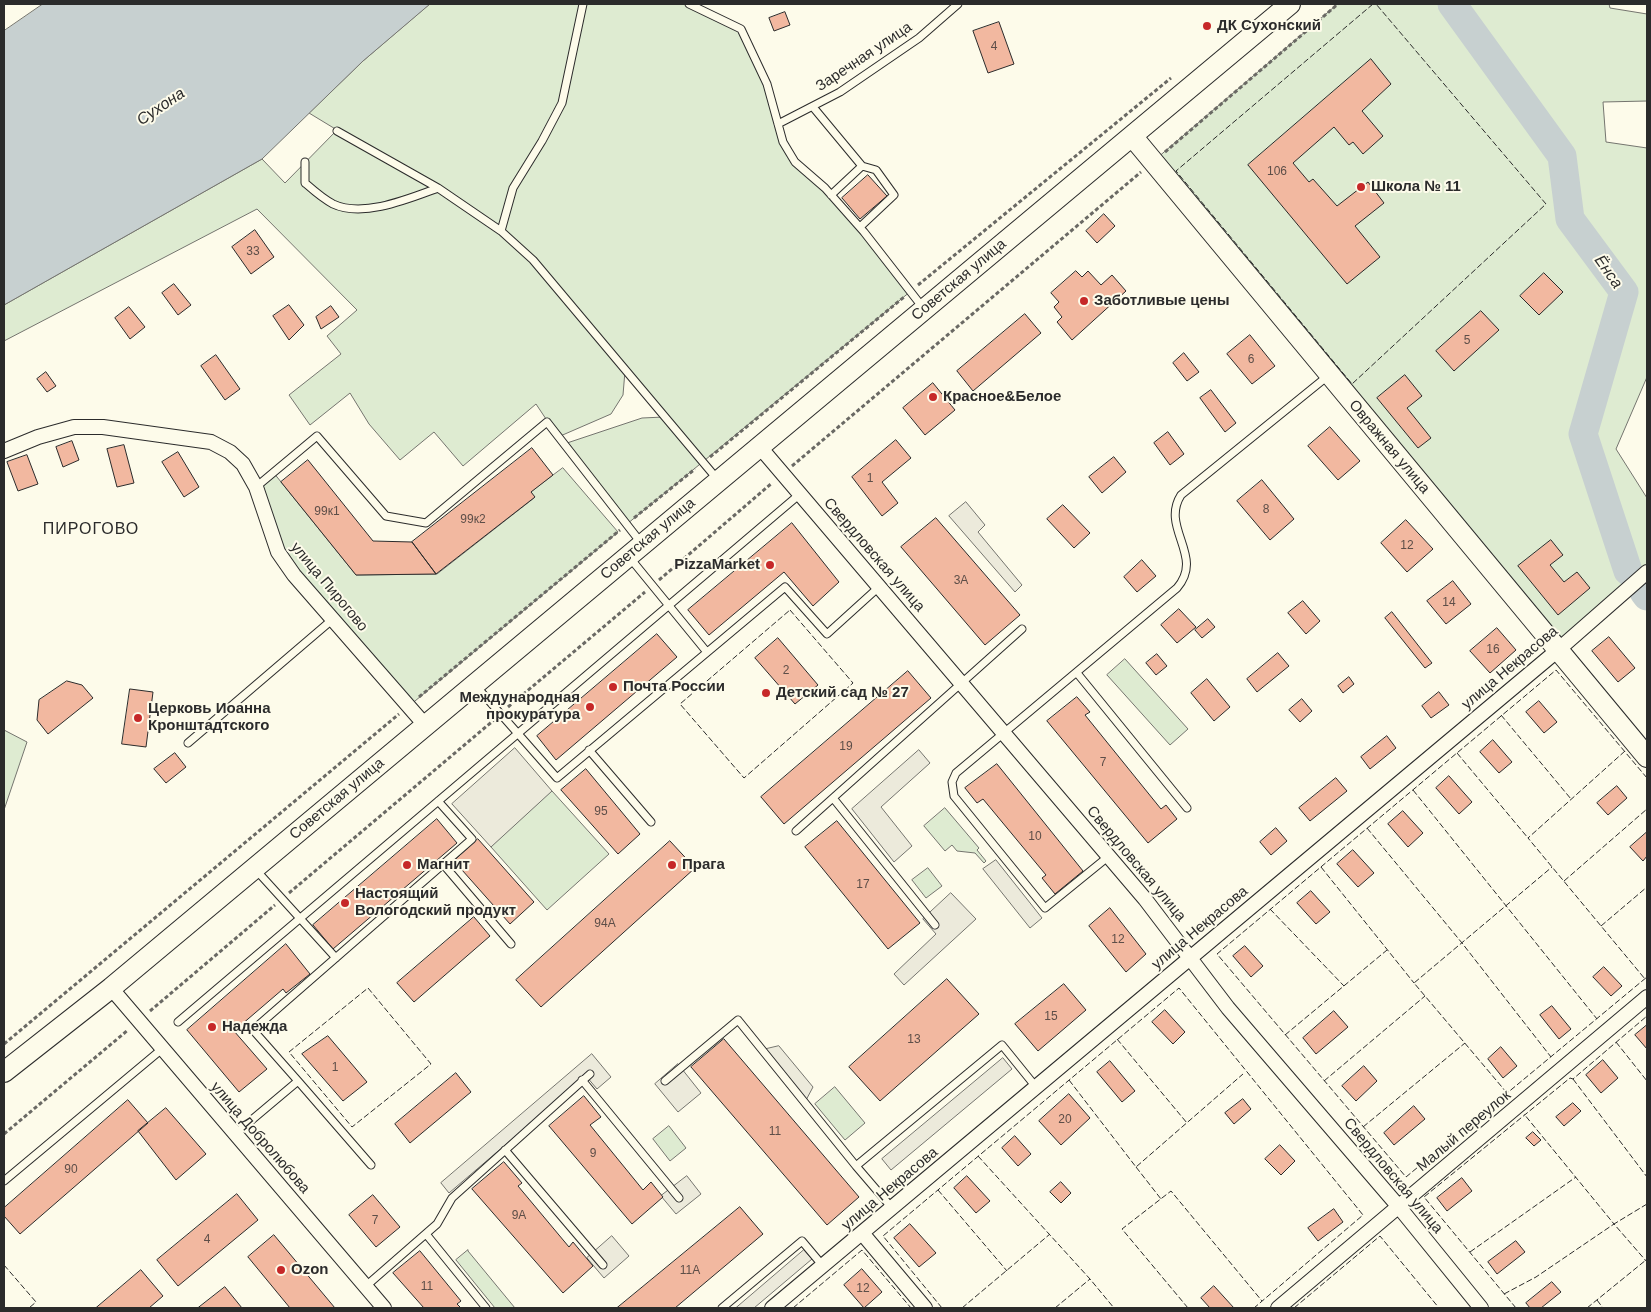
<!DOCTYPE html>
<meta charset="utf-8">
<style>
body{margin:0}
#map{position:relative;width:1651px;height:1312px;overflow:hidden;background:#fdfbea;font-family:Arial,sans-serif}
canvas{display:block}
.frame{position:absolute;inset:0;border:5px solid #2b2b2b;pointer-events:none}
</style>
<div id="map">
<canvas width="1651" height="1312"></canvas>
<div class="frame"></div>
</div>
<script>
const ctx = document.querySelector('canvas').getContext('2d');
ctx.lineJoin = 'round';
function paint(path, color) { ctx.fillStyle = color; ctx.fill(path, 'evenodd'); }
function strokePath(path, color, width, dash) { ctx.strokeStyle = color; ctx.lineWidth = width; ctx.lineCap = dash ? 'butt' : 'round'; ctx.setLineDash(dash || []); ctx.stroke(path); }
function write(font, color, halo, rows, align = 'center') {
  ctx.font = font + ' Arial,sans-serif'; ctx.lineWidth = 4; ctx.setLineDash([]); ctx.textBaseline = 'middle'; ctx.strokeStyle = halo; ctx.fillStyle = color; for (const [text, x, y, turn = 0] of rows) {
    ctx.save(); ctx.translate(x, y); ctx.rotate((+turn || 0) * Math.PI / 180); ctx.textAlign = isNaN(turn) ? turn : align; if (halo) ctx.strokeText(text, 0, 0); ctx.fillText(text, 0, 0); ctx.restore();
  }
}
const green = new Path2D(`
 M430 4H689L741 29 767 84 778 124 795 162 825 188 911 291 627 524 564 444 642 418 664 417 625 371 623 395 611 414 558 437 536 404 463 466 434 432 400 460 369 424 350 393 310 425 289 395 341 354 327 336 357 310 257 209 4 341V305L262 159 285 183 337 130 309 113 363 61Z
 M1338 4H1609L1610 8 1647 14V101L1603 102 1606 142 1647 148V377L1616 449 1647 498V572L1558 650 1153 162Z
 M563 468 618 532 409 706 294 575 256 487 273 472 356 575 437 574 534 498 531 492Z
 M1125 659 1188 729 1170 745 1107 675Z
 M4 730 27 742 4 810Z
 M552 791 609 854 547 910 491 847Z
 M945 808 979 848 977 850 986 861 984 863 975 853 957 851 952 845 945 851 924 826Z
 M928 868 942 886 926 898 912 880Z
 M835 1087 865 1123 845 1140 815 1104Z
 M669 1126 686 1148 670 1161 653 1139Z
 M468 1250V1251L515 1308H495L456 1260Z`);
paint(green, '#deebd1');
strokePath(green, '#74746e', 1);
const parking = new Path2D(`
 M966 502 985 525 978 532 1022 585 1015 592 949 516Z
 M515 748 552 791 491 847 452 804Z
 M919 750 930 763 881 807 912 846 894 862 852 809Z
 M996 860 1042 918 1030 928 983 869Z
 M951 893 976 919 904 985 894 974 936 934 923 919Z
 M779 1046 813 1087 805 1102 762 1050Z
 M592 1054 611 1077 597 1089 586 1076 449 1193 441 1183Z
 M1003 1058 1012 1069 891 1170 882 1159Z
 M678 1064 701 1093 678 1112 655 1084Z
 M687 1176 701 1194 676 1214 661 1196Z
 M612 1236 629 1256 604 1278 587 1258Z
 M804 1250 812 1259 754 1308H736Z`);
paint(parking, '#eceadb');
strokePath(parking, '#74746e', 1);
const water = new Path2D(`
 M43 4H430L363 61 262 159 4 305V31Z`);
paint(water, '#c7d0d0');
strokePath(water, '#74746e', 1);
strokePath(new Path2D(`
 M1452 4 1562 156 1570 219 1624 292 1583 434 1628 571
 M1644 592 1647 596`), '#c7d0d0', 29);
const building = new Path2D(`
 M785 12 790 25 774 31 769 18Z
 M999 22 1014 64 988 73 973 31Z
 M1371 59 1391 84 1362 111 1383 136 1363 154 1353 142 1349 145 1334 127 1293 163 1309 182 1313 179 1337 206 1368 182 1384 203 1355 226 1380 257 1347 284 1248 165Z
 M868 175 887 196 860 219 842 198Z
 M1104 214 1115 226 1097 243 1086 231Z
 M255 230 274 257 251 274 232 247Z
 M1076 271 1082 277 1088 271 1101 285 1112 275 1126 291 1072 340 1057 322 1062 317 1054 307 1059 302 1051 293Z
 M1544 273 1563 292 1539 315 1520 296Z
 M174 284 191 305 178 315 162 293Z
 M289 305 304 325 289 340 273 316Z
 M331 306 339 317 321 329 316 317Z
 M129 307 145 327 130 339 115 318Z
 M1481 311 1499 330 1454 371 1436 351Z
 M1025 314 1041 333 973 391 957 371Z
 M1250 335 1275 366 1252 384 1227 354Z
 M1184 353 1199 372 1187 381 1173 363Z
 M216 355 240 389 225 400 201 366Z
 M46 372 56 386 47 392 37 379Z
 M1405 375 1422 396 1407 408 1431 438 1418 448 1377 398Z
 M933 383 955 410 925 435 903 408Z
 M1211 390 1236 423 1225 432 1200 398Z
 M1330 427 1360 461 1338 480 1308 446Z
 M1168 432 1184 454 1170 465 1154 443Z
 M896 440 911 458 882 482 898 503 882 516 852 477Z
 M72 441 79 460 63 467 56 447Z
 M124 445 134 483 117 487 107 449Z
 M532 448 553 475 531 492 535 497 436 574 412 542Z
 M178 452 199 487 184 497 162 462Z
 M27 455 38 484 18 491 7 462Z
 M1114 457 1126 472 1102 493 1089 477Z
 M308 460 373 541 412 542 436 574 356 575 281 482Z
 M1262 480 1294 519 1270 540 1237 501Z
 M1063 505 1090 533 1074 548 1047 519Z
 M936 518 1020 615 985 645 901 547Z
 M1406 520 1433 549 1407 572 1381 543Z
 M792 523 839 582 813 606 784 572 709 635 688 610Z
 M1551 540 1563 555 1550 565 1564 582 1577 572 1590 588 1558 615 1518 566Z
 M1142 560 1156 576 1137 592 1124 577Z
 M1453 581 1471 604 1446 624 1427 601Z
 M1303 601 1320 621 1306 634 1288 613Z
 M1179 609 1196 627 1177 643 1161 625Z
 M1392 612 1432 663 1425 668 1385 618Z
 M1208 619 1215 627 1202 638 1195 630Z
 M1497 628 1516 650 1490 673 1470 651Z
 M657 634 677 657 556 760 537 736Z
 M1609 637 1635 668 1618 682 1592 651Z
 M778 638 818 685 795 704 755 658Z
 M1278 653 1289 666 1257 692 1247 679Z
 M1157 654 1167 666 1156 675 1146 663Z
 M908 671 931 698 784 824 761 797Z
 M1349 677 1354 684 1343 693 1338 686Z
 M1207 679 1230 707 1214 721 1191 693Z
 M67 681 82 685 93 698 48 734 37 720 39 700Z
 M130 689 153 692 146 747 122 744Z
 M1439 692 1449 705 1431 718 1422 706Z
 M1077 697 1090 712 1085 715 1161 809 1166 805 1177 819 1148 843 1047 721Z
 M1302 699 1312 711 1300 722 1289 710Z
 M1539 701 1557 722 1544 733 1526 712Z
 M1387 736 1396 748 1370 769 1361 757Z
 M1493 740 1512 762 1499 773 1480 752Z
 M175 753 186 767 166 783 154 769Z
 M997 764 1083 871 1055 894 1042 878 1046 875 983 799 977 803 965 788Z
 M586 769 640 834 618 854 561 790Z
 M1449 776 1472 802 1459 814 1436 788Z
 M1336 778 1347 791 1310 821 1299 808Z
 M1617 786 1627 798 1608 815 1597 803Z
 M1403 811 1423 833 1408 847 1388 824Z
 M437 819 457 843 333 949 313 925Z
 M837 821 920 923 888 949 805 847Z
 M1276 828 1287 841 1271 855 1260 842Z
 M1647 832V856L1643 861 1630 847Z
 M478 839 534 902 510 924 454 861Z
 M670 841 695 868 541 1007 516 980Z
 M1353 850 1374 873 1358 887 1337 864Z
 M1311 891 1330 912 1316 924 1297 903Z
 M1110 908 1146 954 1126 972 1089 926Z
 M474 917 490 936 414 1002 397 983Z
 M286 944 310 974 286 993 283 989 234 1031 267 1069 239 1092 187 1030Z
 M1245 946 1263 966 1251 977 1233 956Z
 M1604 967 1622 986 1611 996 1593 977Z
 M947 979 979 1014 880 1101 849 1067Z
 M1064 984 1086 1010 1038 1051 1015 1024Z
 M1552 1006 1571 1029 1559 1039 1540 1015Z
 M1165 1010 1185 1032 1173 1044 1152 1022Z
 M1334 1011 1348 1027 1316 1054 1303 1038Z
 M1647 1025V1049L1635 1035Z
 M328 1036 367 1082 343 1101 302 1054Z
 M724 1039 859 1197 827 1225 691 1067Z
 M1501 1047 1517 1066 1503 1078 1488 1059Z
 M1603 1060 1618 1078 1601 1093 1586 1075Z
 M1110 1061 1135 1091 1122 1102 1097 1072Z
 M1364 1066 1377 1081 1356 1101 1342 1086Z
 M456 1073 471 1092 410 1143 395 1124Z
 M1069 1094 1090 1118 1061 1145 1039 1121Z
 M584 1096 601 1117 590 1125 643 1190 651 1182 663 1197 632 1224 549 1126Z
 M1243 1099 1251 1109 1234 1124 1225 1113Z
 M128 1100 148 1123 20 1234 4 1216V1208Z
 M1573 1103 1581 1111 1564 1126 1556 1117Z
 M1414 1106 1425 1119 1394 1145 1384 1133Z
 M166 1108 206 1154 176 1180 138 1131Z
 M1533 1132 1541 1140 1534 1146 1526 1138Z
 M1015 1136 1031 1154 1018 1166 1002 1148Z
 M1280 1145 1295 1161 1281 1175 1265 1159Z
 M504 1162 522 1183 518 1186 569 1247 573 1242 593 1266 563 1293 472 1189Z
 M967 1176 990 1201 976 1213 954 1188Z
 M1462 1178 1472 1191 1447 1211 1437 1198Z
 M1061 1182 1071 1193 1061 1203 1050 1192Z
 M237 1194 258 1220 178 1286 157 1260Z
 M373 1195 400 1227 376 1247 349 1215Z
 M740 1207 763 1234 675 1308H617Z
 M1334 1209 1343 1222 1318 1241 1308 1228Z
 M910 1224 936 1253 919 1267 894 1238Z
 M274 1235 335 1308H290L248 1257Z
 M1516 1241 1525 1252 1497 1274 1488 1262Z
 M420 1251 461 1301 457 1304 461 1308H424L393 1273Z
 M862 1269 882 1292 864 1308 844 1285Z
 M141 1270 163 1296 149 1308H96Z
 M1552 1282 1561 1292 1541 1308H1530L1526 1303Z
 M1214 1286 1234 1308H1210L1201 1298Z
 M225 1287 242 1308H198Z`);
paint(building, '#f2b8a0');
strokePath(building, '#2b2b2b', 1);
const lane = new Path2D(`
 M689 4 741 29 767 84 783 142 795 162 825 188 864 232 924 309
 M813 107 862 166 876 170 894 195 860 227
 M778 124 840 92 919 38 958 4
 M337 131 438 188 501 231 533 260 718 480
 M305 162V183C313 190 323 199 333 204 363 218 408 199 438 188
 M831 195 862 166
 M501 231 513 188 542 141 562 103 583 4
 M256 487 317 436 386 516 426 523 547 422 642 544
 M630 558 706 651
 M1077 673 1187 808
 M476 686 557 778 785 587 827 634 880 586
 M188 743 333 619
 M589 750 651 822
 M833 798 935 925
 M796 831 1022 629
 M1109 856 1045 908 954 796 952 782 956 773 1177 588C1205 556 1160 528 1181 495L1329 375
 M443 864 511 944
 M256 870 336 958
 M178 1022 800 494
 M582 1080 679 1198
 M298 1081 371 1165
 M665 1081 738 1020 856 1166
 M235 1134 298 1081 253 1030 472 839 438 801
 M505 1150 603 1265
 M4 1181 162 1049
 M892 1208 856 1166 1002 1045 1036 1087
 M426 1234 486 1308
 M366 1286 437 1224 452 1198 590 1074
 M722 1308 802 1241 823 1266`);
const street = new Path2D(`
 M759 446 1145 899 1228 1008 1399 1207 1481 1308
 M4 451 38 437 74 427H103L211 442 230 452 243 464 256 487 278 552 294 575 425 725
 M111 988 384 1308
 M862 1233 925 1308
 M772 1308 1558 650 1647 572
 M1278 1308 1647 997`);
const secondary = new Path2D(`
 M1132 136 1647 757
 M4 1072 111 988 1290 4`);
strokePath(lane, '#2b2b2b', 9);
strokePath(street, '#2b2b2b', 16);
strokePath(secondary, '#2b2b2b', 22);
strokePath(new Path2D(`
 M1165 152 1338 4
 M918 285 1171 78
 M710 457 904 297
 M792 466 1141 172
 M634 518 695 469
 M659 580 772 483
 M419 697 620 530
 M508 707 645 592
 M289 893 494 720
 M150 1011 275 905
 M4 1044 399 714
 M4 1134 128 1030`), '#6a6964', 3, [4, 2.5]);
strokePath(lane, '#fdfbea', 7);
strokePath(street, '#fdfbea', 14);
strokePath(secondary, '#fdfbea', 20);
strokePath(new Path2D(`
 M1373 4 1176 171 1352 384 1546 204 1376 4
 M790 610 853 683 744 778 680 704Z
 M1501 715 1571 799
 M1625 751 1528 838 1645 979
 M1457 753 1528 838
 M1647 778 1556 670 1217 954 1406 1177 1647 977
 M1413 790 1597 1019
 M1367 828 1462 943 1551 1057
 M1321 867 1414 983
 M1564 881 1647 809
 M1270 909 1344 986
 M1601 926 1647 887
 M368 988 431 1064 352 1127 289 1052Z
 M1285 1035 1387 950
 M1117 1039 1187 1123
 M1616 1042 1647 1081
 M1573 1079 1647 1177
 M1069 1080 1136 1167 1243 1074
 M1324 1081 1425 996
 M1507 1093 1414 983 1552 867
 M1363 1127 1465 1043
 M978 1156 1090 1279 1114 1308
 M1136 1167 1161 1199
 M938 1190 1007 1271
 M1647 1204 1614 1224 1647 1262
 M1470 1252 1576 1177
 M4 1265 36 1302 29 1308
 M1504 1294 1536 1277 1614 1224 1524 1114
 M1597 1300 1603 1308
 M793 1308 862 1250 911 1308
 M942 1308 883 1236 1179 988 1363 1215 1254 1308
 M962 1308 1050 1234
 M1055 1308 1090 1279
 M1188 1308 1122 1229 1171 1191 1262 1301
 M1294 1308 1380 1236 1439 1308
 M1516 1308 1424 1197 1570 1078 1573 1079 1647 1016
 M1587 1308 1646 1260`), '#2b2b2b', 1, [6, 2.5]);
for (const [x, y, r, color] of [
 [1207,26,5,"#c62828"],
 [1361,187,5,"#c62828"],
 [1084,301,5,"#c62828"],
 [933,397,5,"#c62828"],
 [770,565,5,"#c62828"],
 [613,687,5,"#c62828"],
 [766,693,5,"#c62828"],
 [590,707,5,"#c62828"],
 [138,718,5,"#c62828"],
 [407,865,5,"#c62828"],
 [672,865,5,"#c62828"],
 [345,903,5,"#c62828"],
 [212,1027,5,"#c62828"],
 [281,1270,5,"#c62828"]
]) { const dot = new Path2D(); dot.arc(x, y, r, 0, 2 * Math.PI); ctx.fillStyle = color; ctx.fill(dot); strokePath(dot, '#fdfbea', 2); }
write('12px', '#5d4e48', null, [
 ["4",994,47],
 ["106",1277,172],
 ["33",253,252],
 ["5",1467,341],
 ["6",1251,360],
 ["1",870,479],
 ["8",1266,510],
 ["99к1",327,512],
 ["99к2",473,520],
 ["12",1407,546],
 ["3А",961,581],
 ["14",1449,603],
 ["16",1493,650],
 ["2",786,671],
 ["19",846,747],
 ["7",1103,763],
 ["95",601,812],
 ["10",1035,837],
 ["17",863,885],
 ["94А",605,924],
 ["12",1118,940],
 ["15",1051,1017],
 ["13",914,1040],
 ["1",335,1068],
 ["20",1065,1120],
 ["11",775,1132],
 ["9",593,1154],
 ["90",71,1170],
 ["9А",519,1216],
 ["7",375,1221],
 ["4",207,1240],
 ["11А",690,1271],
 ["11",427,1287],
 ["12",863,1289]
]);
write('bold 15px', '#2b2b2b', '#fdfbea', [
 ["ДК Сухонский",1217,26],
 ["Школа № 11",1371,187],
 ["Заботливые цены",1094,301],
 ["Красное&Белое",943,397],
 ["PizzaMarket",760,565,"right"],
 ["Почта России",623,687],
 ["Детский сад № 27",776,693],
 ["Международная",580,698,"right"],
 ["прокуратура",580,715,"right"],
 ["Церковь Иоанна",148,709],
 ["Кронштадтского",148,726],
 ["Магнит",417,865],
 ["Прага",682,865],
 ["Настоящий",355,894],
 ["Вологодский продукт",355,911],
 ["Надежда",222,1027],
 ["Ozon",291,1270]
], 'left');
write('15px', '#2b2b2b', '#fdfbea', [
 ["Заречная улица",864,57,-34],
 ["Советская улица",959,280,-40],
 ["Овражная улица",1389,447,50],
 ["Советская улица",648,539,-40],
 ["Свердловская улица",874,555,49],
 ["улица Пирогово",329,587,50],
 ["улица Некрасова",1510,668,-40],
 ["Советская улица",337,799,-40],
 ["Свердловская улица",1136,864,50],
 ["улица Некрасова",1200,928,-40],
 ["Малый переулок",1464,1131,-40],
 ["улица Добролюбова",260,1138,49],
 ["Свердловская улица",1393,1176,50],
 ["улица Некрасова",890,1189,-40]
]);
write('italic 16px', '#2b2b2b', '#fdfbea', [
 ["Сухона",161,107,-34],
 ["Ёнса",1608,272,55]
]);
ctx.letterSpacing = '1px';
write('16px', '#2b2b2b', '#fdfbea', [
 ["ПИРОГОВО",91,530]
]);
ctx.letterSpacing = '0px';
</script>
